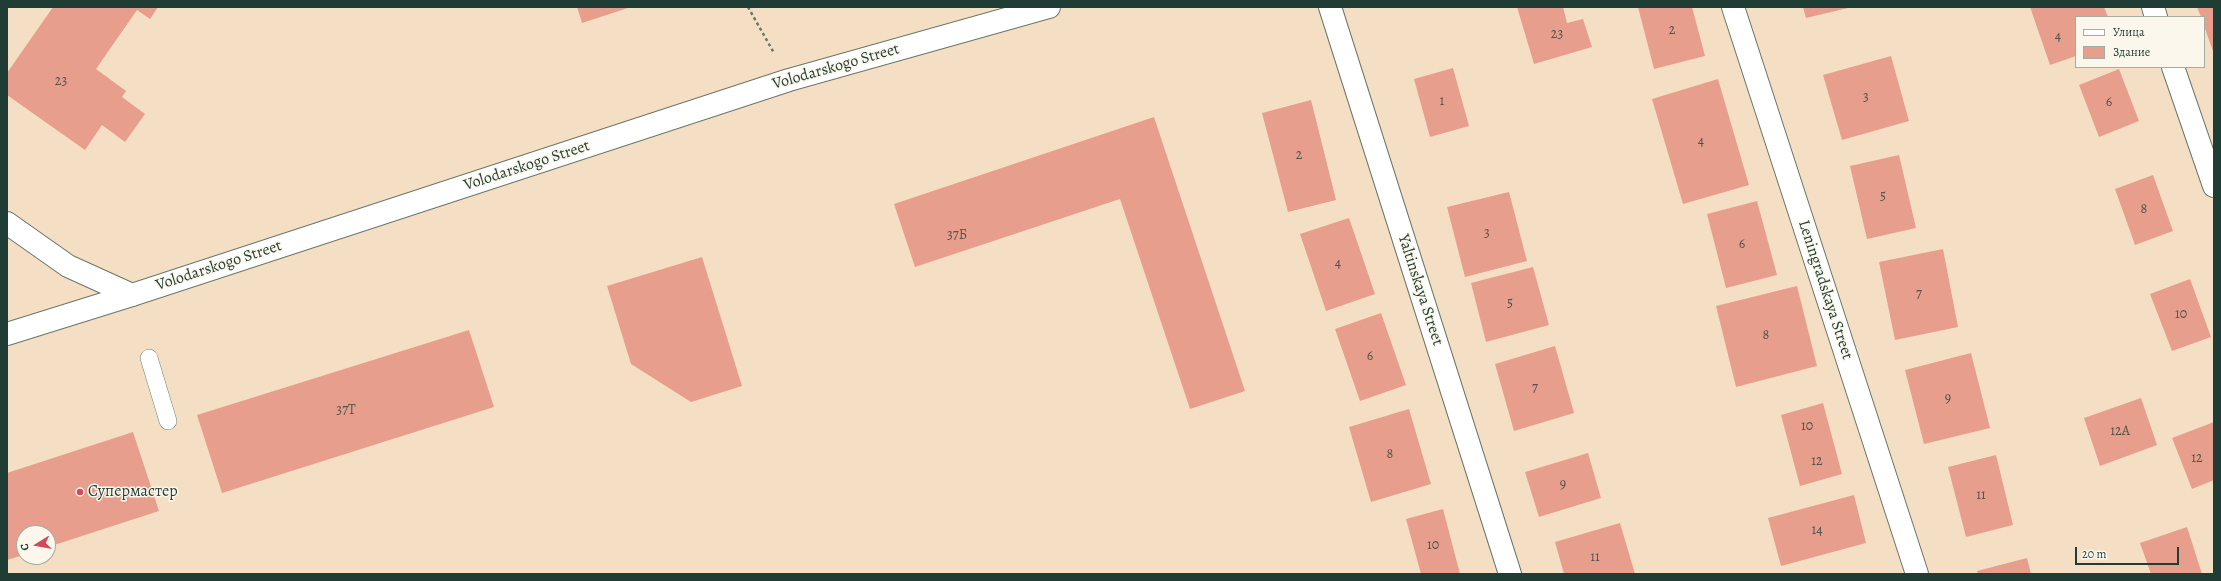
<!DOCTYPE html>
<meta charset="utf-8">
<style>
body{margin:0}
#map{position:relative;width:2221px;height:581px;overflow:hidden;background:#f5dfc4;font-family:Alegreya,serif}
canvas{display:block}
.frame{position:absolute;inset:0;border:8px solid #1f3d34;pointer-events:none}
.legend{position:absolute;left:2075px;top:16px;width:130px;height:52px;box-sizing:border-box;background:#fbf7ec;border:1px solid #a3ada2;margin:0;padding:5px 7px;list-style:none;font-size:12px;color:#1f3d34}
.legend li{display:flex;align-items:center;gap:8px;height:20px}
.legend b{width:20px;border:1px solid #a3ada2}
.north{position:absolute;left:16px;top:525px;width:40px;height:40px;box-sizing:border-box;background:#fbf7ec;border:1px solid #a3ada2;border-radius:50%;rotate:259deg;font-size:11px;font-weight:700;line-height:16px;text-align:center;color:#1f3d34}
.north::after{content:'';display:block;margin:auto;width:14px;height:18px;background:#d1495b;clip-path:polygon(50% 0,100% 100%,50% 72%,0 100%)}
.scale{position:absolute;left:2075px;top:547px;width:104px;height:18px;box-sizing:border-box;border:2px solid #1f3d34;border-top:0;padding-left:5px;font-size:12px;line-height:14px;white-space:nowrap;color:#1f3d34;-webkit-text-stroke:3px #fbf7ec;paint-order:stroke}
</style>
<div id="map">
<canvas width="2221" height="581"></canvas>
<div class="frame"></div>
<ul class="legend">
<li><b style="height:5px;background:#fff"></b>Улица</li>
<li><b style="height:11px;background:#e89e8c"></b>Здание</li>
</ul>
<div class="north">С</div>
<div class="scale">20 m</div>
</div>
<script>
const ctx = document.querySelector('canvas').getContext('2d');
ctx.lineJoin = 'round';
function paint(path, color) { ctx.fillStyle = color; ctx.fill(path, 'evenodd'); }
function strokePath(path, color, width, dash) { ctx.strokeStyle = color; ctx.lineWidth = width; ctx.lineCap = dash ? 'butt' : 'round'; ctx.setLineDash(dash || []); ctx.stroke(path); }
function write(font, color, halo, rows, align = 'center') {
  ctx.font = font + ' Alegreya,serif'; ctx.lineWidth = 3; ctx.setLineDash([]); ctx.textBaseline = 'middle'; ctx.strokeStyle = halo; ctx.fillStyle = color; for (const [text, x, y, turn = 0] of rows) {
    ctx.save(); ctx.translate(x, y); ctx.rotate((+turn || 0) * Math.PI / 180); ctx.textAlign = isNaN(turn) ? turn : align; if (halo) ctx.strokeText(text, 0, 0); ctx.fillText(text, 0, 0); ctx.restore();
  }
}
paint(new Path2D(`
 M53 7H158L150 19 137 10 96 69 126 91 122 97 145 114 125 142 102 125 85 150 7 95V73Z
 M577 7H631L582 23Z
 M1517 7H1563L1567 23 1583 19 1592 47 1534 64Z
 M1638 7H1692L1705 56 1654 69Z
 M1803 7H1848V8L1806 18Z
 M2030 7H2104L2108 17H2076V56L2050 65Z
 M2197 7H2214V54L2204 26V17H2201Z
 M1891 56 1909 121 1842 140 1823 75Z
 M1453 68 1469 126 1430 137 1414 79Z
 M2119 69 2139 121 2099 137 2079 85Z
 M1718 79 1749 185 1683 204 1652 99Z
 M1311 100 1336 200 1288 212 1262 113Z
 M1154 117 1245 391 1190 409 1120 199 915 267 894 204Z
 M1899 155 1916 228 1867 239 1850 166Z
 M2153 175 2173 231 2135 245 2115 189Z
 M1509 192 1527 261 1465 277 1447 207Z
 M1757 201 1777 275 1726 288 1707 214Z
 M1349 218 1375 294 1326 311 1300 234Z
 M1943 249 1958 327 1895 340 1879 262Z
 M702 257 742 386 691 402 631 364 607 286Z
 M1533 267 1549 325 1486 342 1471 283Z
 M2190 279 2211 337 2172 351 2150 294Z
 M1797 286 1817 366 1736 387 1716 306Z
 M1381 313 1406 385 1360 401 1335 329Z
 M469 330 494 407 222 493 197 415Z
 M1555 346 1574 413 1514 431 1495 364Z
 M1971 353 1990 428 1924 444 1905 370Z
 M2141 398 2157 445 2100 466 2084 418Z
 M1823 403 1842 474 1800 486 1781 415Z
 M1409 409 1431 484 1371 502 1349 427Z
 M2214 422V480L2192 489 2172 438Z
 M133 432 159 511 48 547V533H24V555L7 560V473Z
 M1588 453 1601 498 1539 517 1525 472Z
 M1996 455 2013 525 1966 537 1948 467Z
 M1854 495 1866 543 1781 566 1768 518Z
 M1443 509 1460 574H1421L1406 519Z
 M1620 523 1635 574H1564L1555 542Z
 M2187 527 2202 574H2151L2140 543Z
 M2027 558 2031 574H1978L1977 571Z`), '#e89e8c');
const service = new Path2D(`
 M149 358 168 421`);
const minor = new Path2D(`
 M1330 7 1510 574
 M1733 7 1917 574
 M2153 7 2156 17
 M2173 67 2214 186
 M7 223 68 266 132 295`);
const secondary = new Path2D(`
 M7 334 132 295 789 80 1049 7`);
strokePath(service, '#6a7666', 18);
strokePath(minor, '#6a7666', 24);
strokePath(secondary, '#6a7666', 24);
strokePath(new Path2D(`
 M748 7 774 53`), '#6a7666', 2.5, [3, 3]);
strokePath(service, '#fff', 17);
strokePath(minor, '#fff', 22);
strokePath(secondary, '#fff', 22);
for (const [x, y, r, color] of [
 [80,492,4,"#d1495b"]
]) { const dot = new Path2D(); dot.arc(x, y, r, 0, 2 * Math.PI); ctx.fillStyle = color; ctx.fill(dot); strokePath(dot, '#fbf7ec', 1.5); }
write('14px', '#51554a', null, [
 ["2",1672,31],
 ["23",1557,35],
 ["4",2058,37],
 ["23",61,82],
 ["3",1866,98],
 ["1",1442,102],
 ["6",2109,103],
 ["4",1701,142],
 ["2",1299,156],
 ["5",1883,197],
 ["8",2144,210],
 ["3",1487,234],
 ["37Б",957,236],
 ["6",1742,245],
 ["4",1338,264],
 ["7",1919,295],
 ["5",1510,304],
 ["10",2181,315],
 ["8",1766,336],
 ["6",1370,357],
 ["7",1535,389],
 ["9",1948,399],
 ["37Т",346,411],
 ["10",1807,427],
 ["12А",2120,432],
 ["8",1390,455],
 ["12",2197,459],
 ["12",1817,462],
 ["9",1563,485],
 ["11",1981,496],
 ["14",1817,531],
 ["10",1433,546],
 ["11",1595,558]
]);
write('16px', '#1f3d34', '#fbf7ec', [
 ["Volodarskogo Street",836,67,-16],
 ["Volodarskogo Street",527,166,-18],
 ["Volodarskogo Street",219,266,-18],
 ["Yaltinskaya Street",1420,290,72],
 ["Leningradskaya Street",1825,290,72]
]);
write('16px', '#1f3d34', '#fbf7ec', [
 ["Супермастер",88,492]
], 'left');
</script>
